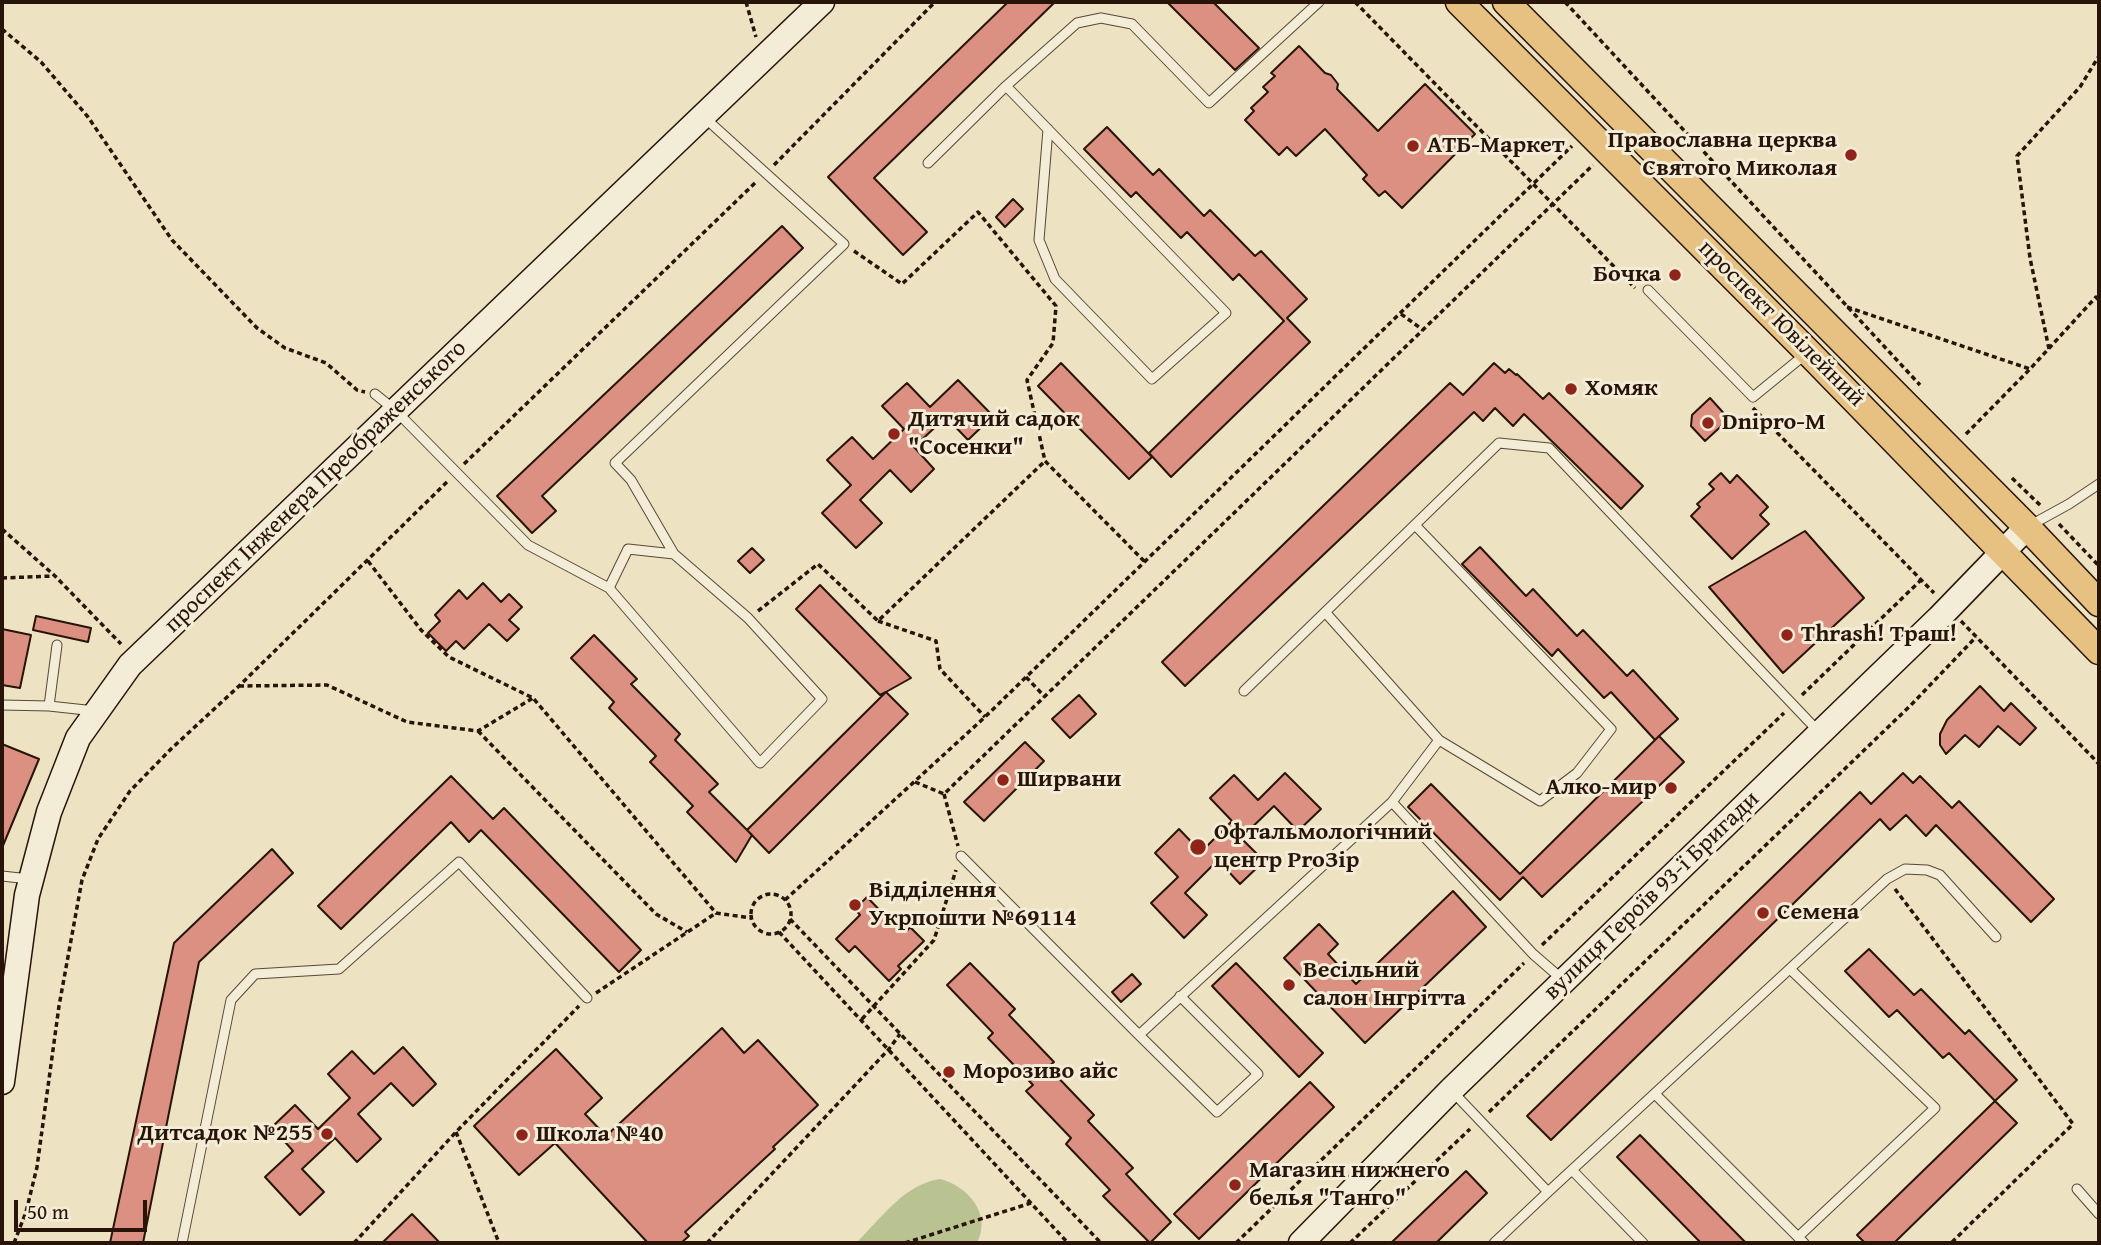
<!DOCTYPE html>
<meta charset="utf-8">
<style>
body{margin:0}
#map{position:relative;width:2101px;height:1245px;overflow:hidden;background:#ede2c2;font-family:"Gentium Book Plus",serif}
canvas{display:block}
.frame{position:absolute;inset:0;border:4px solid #281408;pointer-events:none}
.scale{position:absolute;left:14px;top:1200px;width:133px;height:32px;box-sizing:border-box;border:4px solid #281408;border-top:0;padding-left:9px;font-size:21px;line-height:24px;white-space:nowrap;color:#281408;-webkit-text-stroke:5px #f3ecd7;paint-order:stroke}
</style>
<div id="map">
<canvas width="2101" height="1245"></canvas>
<div class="frame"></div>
<div class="scale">50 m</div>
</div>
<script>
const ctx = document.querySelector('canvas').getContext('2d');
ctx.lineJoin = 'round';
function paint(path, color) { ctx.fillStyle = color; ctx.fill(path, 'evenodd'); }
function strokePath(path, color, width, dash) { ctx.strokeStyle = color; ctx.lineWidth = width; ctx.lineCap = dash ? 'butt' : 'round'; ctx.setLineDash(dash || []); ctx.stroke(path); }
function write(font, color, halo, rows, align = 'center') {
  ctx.font = font + ' "Gentium Book Plus",serif'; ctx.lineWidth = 6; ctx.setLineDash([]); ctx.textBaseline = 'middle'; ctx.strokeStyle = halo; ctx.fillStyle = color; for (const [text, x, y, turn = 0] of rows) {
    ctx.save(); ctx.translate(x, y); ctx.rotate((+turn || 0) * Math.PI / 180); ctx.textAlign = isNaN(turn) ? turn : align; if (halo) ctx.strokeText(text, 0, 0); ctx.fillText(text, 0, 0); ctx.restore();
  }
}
paint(new Path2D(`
 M940 1179C968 1186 992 1214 977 1243H856C881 1219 904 1184 940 1179Z`), '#b9c392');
const building = new Path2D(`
 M1008 2H1055L874 178 927 232 903 255 828 177Z
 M1167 2H1213L1259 48 1235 70Z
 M1299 46 1325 73 1331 75 1338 84 1337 89 1378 131 1425 84 1475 134 1402 208 1385 191 1379 196 1363 179 1367 175 1325 129 1296 156 1287 147 1279 155 1245 120 1254 111 1251 108 1268 92 1263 87 1275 76 1271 73Z
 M1107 127 1153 175 1159 169 1204 216 1210 210 1255 256 1261 251 1307 299 1287 318 1310 342 1171 477 1149 453 1284 321 1239 274 1233 280 1187 232 1181 238 1136 192 1131 197 1084 149Z
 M1013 199 1023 209 1005 227 996 217Z
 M782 226 803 248 542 496 556 511 532 533 497 496Z
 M1061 363 1152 457 1129 479 1038 386Z
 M1494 363 1505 373 1509 369 1516 375 1517 374 1543 399 1549 393 1643 486 1621 509 1524 414 1513 426 1495 408 1483 421 1474 412 1185 686 1162 662 1450 383 1463 395Z
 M958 380 993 416 968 440 946 417 914 447 934 469 911 492 890 470 860 500 882 523 856 548 822 513 851 485 827 460 852 437 873 459 904 429 882 406 907 383 930 407Z
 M1710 398 1729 419 1705 441 1691 426 1692 415Z
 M1721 473 1730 483 1737 475 1768 507 1760 515 1769 524 1732 559 1691 516 1700 507 1697 504 1714 489 1709 484Z
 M1805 531 1864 598 1783 673 1709 587Z
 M1480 547 1526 596 1533 589 1577 636 1583 630 1627 676 1633 670 1678 719 1659 736 1684 762 1542 897 1523 877 1500 900 1408 807 1431 784 1520 874 1659 736 1655 740 1611 692 1604 698 1558 649 1552 656 1462 564Z
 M752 548 764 560 750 573 738 561Z
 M483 583 501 602 509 594 522 607 509 620 519 629 507 641 489 624 464 649 456 641 446 651 428 633 440 621 435 615 459 590 467 599Z
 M820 585 911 678 886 692 908 714 769 853 747 830 886 692 880 695 796 609Z
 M36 616 91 628 88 642 33 630Z
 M2 629 31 635 20 688 2 685Z
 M594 635 637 679 631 684 680 734 675 740 718 784 709 792 752 835 736 862 687 812 693 806 650 762 656 756 609 708 614 702 571 658Z
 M1980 686 2004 711 2011 703 2036 728 2020 745 1998 726 1979 747 1965 735 1946 754 1940 745V734L1947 720Z
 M1079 695 1096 714 1070 738 1052 719Z
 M1025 742 1044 761 984 821 964 802Z
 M2 744 39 759 2 848Z
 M1285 773 1321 809 1298 831 1274 806 1241 838 1264 861 1240 884 1218 860 1185 893 1207 915 1184 938 1151 903 1178 877 1155 853 1179 829 1201 852 1232 821 1210 798 1234 775 1258 800Z
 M1903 773 1913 783 1920 776 1952 808 1959 801 2054 899 2031 922 1936 825 1926 836 1906 815 1890 830 1880 819 1551 1140 1527 1116 1860 792 1871 804Z
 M451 776 493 819 504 808 641 950 619 972 481 830 469 842 451 822 341 929 318 906Z
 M272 849 293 873 199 962 143 1243H110L174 943Z
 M1453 891 1486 927 1365 1043 1284 958 1319 924 1338 944 1328 954 1356 984Z
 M867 897 889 920 893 917 907 931 910 927 924 941 898 966 901 969 889 981 855 946 849 952 836 939 860 915 855 909Z
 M1869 949 1914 995 1921 989 1965 1034 1969 1030 2017 1080 1995 1101 1949 1053 1943 1058 1897 1010 1889 1017 1845 971Z
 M970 963 1015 1009 1009 1015 1054 1062 1048 1067 1094 1115 1088 1121 1133 1168 1126 1174 1171 1222 1150 1243 1103 1196 1110 1190 1066 1144 1071 1138 1026 1091 1033 1085 988 1038 993 1033 947 985Z
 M1236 963 1323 1053 1299 1077 1212 986Z
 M1132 974 1141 984 1121 1002 1112 992Z
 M722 1028 744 1053 758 1040 818 1105 773 1147 775 1149 685 1232 689 1236 681 1243H648L555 1143 519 1175 474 1126 556 1049 602 1098 585 1114 606 1136Z
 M403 1047 436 1084 413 1106 391 1083 358 1114 381 1139 357 1162 335 1138 302 1169 324 1192 300 1215 265 1177 293 1151 272 1127 295 1105 318 1129 350 1098 328 1074 352 1051 374 1074Z
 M1310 1082 1334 1107 1199 1239 1174 1214Z
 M1995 1101 2017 1123 1894 1243H1865L1857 1235Z
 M1640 1135 1746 1243H1701L1617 1157Z
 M1466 1171 1487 1193 1436 1243H1391Z
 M412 1214 440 1243H382Z`);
paint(building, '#db9082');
strokePath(building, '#281408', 2);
const lane = new Path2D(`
 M1006 86 1226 313 1152 379 1055 279 1039 240 1048 129
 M928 163 1006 86 1077 23 1101 18 1132 24 1209 103 1319 2
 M1648 290 1753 397 1807 353
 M375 394 396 411 528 545 609 588 628 549 674 554 631 480 615 463 844 244 705 118
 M2029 526 2069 504 2099 484
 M609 588 760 763 822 699 748 618 674 554
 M1325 612 1439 740 1540 801 1577 773 1611 729 1415 525
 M1244 691 1499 443 1549 448 1818 731
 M2 705 49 706 95 711
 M49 706 57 645
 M1392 802 1533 954 1563 980
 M961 856 1139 1035 1392 802 1439 740
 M2 876 29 879
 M1790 969 1935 1108 1798 1237
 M1139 1035 1217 1112 1258 1074 1180 996
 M1452 1091 1548 1192 1887 879 1905 869 1927 870 1940 875 1996 937
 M1655 1094 1804 1243
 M1572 1170 1643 1243
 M2077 1189 2099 1214
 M182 1243 231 1000 255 974 339 969 459 862 587 998
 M1494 1243 1548 1192`);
const secondary = new Path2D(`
 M2 1082 27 895 49 812 78 738 130 665 822 2
 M1301 1243 1451 1090 1939 618 2027 527`);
const primary = new Path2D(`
 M1459 2 1808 352 2099 651
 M1506 2 2027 527 2099 603`);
strokePath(lane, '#594836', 11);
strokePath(secondary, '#281408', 27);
strokePath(primary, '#281408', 29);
strokePath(new Path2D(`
 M746 2 756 37
 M1355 2 1635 288
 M1565 2 1920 385
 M2 29 41 62 88 117 172 240 257 328 285 348 326 363 357 390 365 392
 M774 165 935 2
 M854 251 902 284 978 212 1056 306 1053 343 1027 380 1045 461 1145 562
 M1847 307 2030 369
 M1401 314 1423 330
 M2049 349 2030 258 2017 156 2080 87 2099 56
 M1753 408 1934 593
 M1966 434 2030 369 2096 297 2099 301
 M464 464 756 182
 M2012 478 2041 506
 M2059 524 2099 566
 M2 529 55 576 121 644
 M368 561 421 630 449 657 533 698 716 913 751 918
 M2 578 53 576
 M758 611 818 564 878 621 1045 461
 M878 621 936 641 940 669 985 717
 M1961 621 2099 764
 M1026 677 1045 697
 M239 686 327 685 407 722 478 731 533 698
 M1802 695 1921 580
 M478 731 656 914 687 932
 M915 782 944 794 1593 165
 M944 794 958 846
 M1895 889 2073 1124 1951 1243
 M751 914a20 20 0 1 1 40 0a20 20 0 1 1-40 0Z
 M785 900 985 717 1572 146
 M790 919 1101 1243
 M779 932 1068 1243
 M1542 945 1784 713
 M596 993 716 913
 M862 1019 934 940 956 870
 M1489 1112 1911 705 1976 637
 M456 1132 499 1243
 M14 1243 26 1212 37 1167 59 1006 82 880 98 839 130 791 171 749 239 686 449 480
 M354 1243 456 1132 579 1006
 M707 1243 889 1049 900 1034
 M905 1243 1031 1203
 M1236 1243 1524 963
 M1350 1243 1470 1129`), '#281408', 3.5, [5, 3.5]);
strokePath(lane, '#f3ecd7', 9);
strokePath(secondary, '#f3ecd7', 24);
strokePath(primary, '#e6c181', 26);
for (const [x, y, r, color] of [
 [1413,146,7,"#8f2418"],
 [1851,155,7,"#8f2418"],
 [1675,275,7,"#8f2418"],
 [1571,389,7,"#8f2418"],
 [1708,423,7,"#8f2418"],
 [894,434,7,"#8f2418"],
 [1787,635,7,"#8f2418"],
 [1003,780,7,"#8f2418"],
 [1671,788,7,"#8f2418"],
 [1198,847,9,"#8f2418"],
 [855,905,7,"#8f2418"],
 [1763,913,7,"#8f2418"],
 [1289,985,7,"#8f2418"],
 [949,1072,7,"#8f2418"],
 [327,1134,7,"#8f2418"],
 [522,1135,7,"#8f2418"],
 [1235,1185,7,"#8f2418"]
]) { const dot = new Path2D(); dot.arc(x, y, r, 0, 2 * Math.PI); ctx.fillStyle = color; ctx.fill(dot); strokePath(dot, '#f3ecd7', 2.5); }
write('bold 24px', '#281408', '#f3ecd7', [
 ["Православна церква",1837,141,"right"],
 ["Святого Миколая",1837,169,"right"],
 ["АТБ-Маркет",1427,146],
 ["Бочка",1661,275,"right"],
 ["Хомяк",1585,389],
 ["Дитячий садок",908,420],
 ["\"Сосенки\"",908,448],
 ["Dnipro-M",1722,423],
 ["Thrash! Траш!",1801,635],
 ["Ширвани",1017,780],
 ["Алко-мир",1657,788,"right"],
 ["Офтальмологічний",1214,833],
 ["центр ProЗір",1214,861],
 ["Відділення",869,891],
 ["Укрпошти №69114",869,919],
 ["Семена",1777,913],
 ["Весільний",1303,971],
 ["салон Інгрітта",1303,999],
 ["Морозиво айс",963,1072],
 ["Дитсадок №255",313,1134,"right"],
 ["Школа №40",536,1135],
 ["Магазин нижнего",1249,1171],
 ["белья \"Танго\"",1249,1199]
], 'left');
write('24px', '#281408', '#f3ecd7', [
 ["проспект Ювілейний",1781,324,45],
 ["проспект Інженера Преображенського",316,487,-44],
 ["вулиця Героїв 93-ї Бригади",1652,896,-44]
]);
</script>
